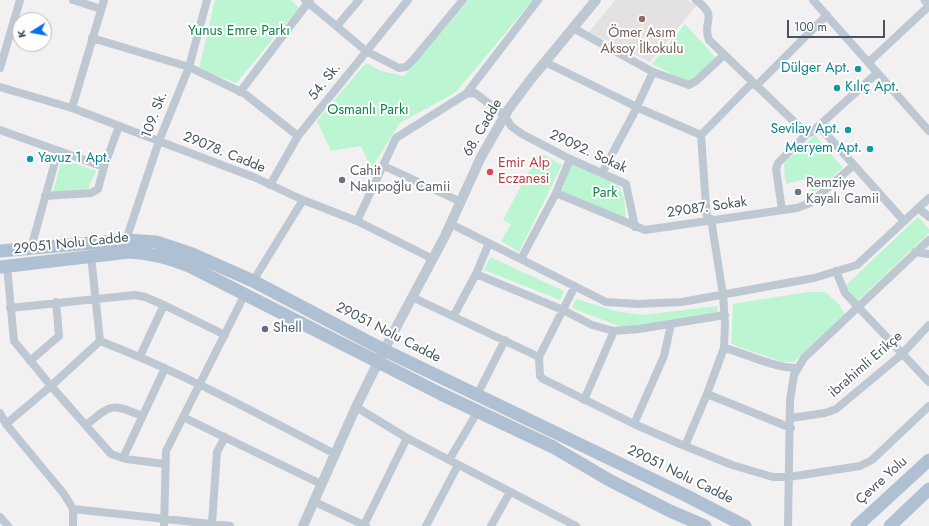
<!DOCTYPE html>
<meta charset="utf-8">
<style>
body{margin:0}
#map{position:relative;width:929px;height:526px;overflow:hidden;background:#f3f0f1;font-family:Jost,sans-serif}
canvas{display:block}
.north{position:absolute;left:12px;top:12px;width:40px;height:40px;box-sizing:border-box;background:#fff;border:1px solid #b5bbc0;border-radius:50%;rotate:259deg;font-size:11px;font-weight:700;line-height:16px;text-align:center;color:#465461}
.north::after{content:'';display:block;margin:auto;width:14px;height:18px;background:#046ffa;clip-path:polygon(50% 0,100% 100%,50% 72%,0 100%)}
.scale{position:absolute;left:787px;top:20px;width:98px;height:18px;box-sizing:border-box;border:2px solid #465461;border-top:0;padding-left:5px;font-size:12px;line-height:14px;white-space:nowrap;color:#465461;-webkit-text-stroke:3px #fff;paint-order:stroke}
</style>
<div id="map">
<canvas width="929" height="526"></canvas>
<div class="north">K</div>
<div class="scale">100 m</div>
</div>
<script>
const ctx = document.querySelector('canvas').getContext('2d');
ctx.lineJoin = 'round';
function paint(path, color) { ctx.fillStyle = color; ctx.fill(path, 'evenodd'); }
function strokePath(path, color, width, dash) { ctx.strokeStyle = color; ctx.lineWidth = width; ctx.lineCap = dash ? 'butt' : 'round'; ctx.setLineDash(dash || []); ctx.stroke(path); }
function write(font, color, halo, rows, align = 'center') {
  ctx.font = font + ' Jost,sans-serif'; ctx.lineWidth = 4; ctx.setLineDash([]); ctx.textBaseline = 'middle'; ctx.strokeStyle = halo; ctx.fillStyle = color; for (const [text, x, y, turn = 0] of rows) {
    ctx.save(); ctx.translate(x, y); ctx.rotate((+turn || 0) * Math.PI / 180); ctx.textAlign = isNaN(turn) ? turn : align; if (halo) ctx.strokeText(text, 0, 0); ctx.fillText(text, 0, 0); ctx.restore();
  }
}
paint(new Path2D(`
 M615 0H687L696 6 650 62 589 32Z`), '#e4e1e2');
paint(new Path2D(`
 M215 0H291L299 8 236 83 199 69Z
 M469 0H533L456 92 400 123 371 169 361 146 331 151 317 121 366 63 381 71 404 76Z
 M685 24 716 58 688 82 652 64Z
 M815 135 843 168 812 194 806 179 787 184 785 179 784 163Z
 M539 152 562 165 519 252 501 241 511 224 503 220Z
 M62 159 96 171 88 189 53 192Z
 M571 164 618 184 624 198 626 219 562 191Z
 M918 217 929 229V233L857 301 845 286Z
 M490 257 564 291 560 300 484 270Z
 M807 292H825L838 303 845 314 794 362H783L731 344 733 304Z
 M576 299 615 311 642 315 717 306 718 313 624 328 572 308Z`), '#bbf5d1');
strokePath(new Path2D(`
 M73 0 101 9
 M305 0 366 51 399 68 406 67 413 60 463 0
 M696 0C720 18 701 20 709 40L807 134
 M813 0 929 131
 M337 26 359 0
 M573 28 653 72 689 85 696 81 724 55
 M92 38 189 67 245 94 298 136
 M545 62 643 110 701 135 707 220
 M869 62 929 6
 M0 68 20 0
 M756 86 827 15
 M0 87 72 108 256 178 303 200 357 221 433 259
 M240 92 310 0
 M466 94 538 0
 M72 108 104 0
 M819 126 904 221
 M0 130 104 167
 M701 135 752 83
 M384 166 461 202
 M602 173 633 115 653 72
 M270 185 298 136 408 0
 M556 193 645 230 797 208 810 203 854 165
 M45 196 91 193 98 189 104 167 119 126
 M918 208 929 217
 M782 210 776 169 778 163 807 134 812 132 877 73
 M357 221 396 138 466 94 475 93 505 116 511 126 522 134 570 159 626 184 635 227
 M451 224 606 302 638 304 682 302 814 278 857 265 929 198
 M126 240 159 141 189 67 207 0
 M31 248 58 151
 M915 252 929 254
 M91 256 100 341C181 372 258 414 335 454
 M521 259 556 193 570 159
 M836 271 845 293 929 382
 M476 274 563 310 592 325 614 331 639 329 725 315
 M253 281 303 200
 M412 297 539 357 575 286
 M10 308 135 295 145 297 164 305
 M454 315 476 274 489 243
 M100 341 51 386 111 454 126 459 165 464
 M724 348C748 354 773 368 798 368
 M140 356 164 305 225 335
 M539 357 540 376 543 379 634 424 680 444 732 465 773 477H789L860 466 872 460 929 406
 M30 361 59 336 56 302
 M707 394 791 428
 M477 395 505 340
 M584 400 614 331
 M356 407 407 438 576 526
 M0 413 6 424 64 494 73 509V526
 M183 417 321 484
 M791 418 825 413 836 409 901 355 929 325
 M6 424 51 386 14 341 7 266
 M634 424 664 356 671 324
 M86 425C112 404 111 403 142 416
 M685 446 707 394 724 348 725 323 723 295 711 219
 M123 458 165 368
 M449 460 478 411
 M313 501 366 526
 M73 509 230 526
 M0 517 8 526
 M212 523 217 452 225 437
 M364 525 407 438
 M164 526 166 451 245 294
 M426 526 458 465
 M491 526 510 492
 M788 526 790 400 794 375 804 358 929 240`), '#bdc8d2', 8);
strokePath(new Path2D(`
 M303 526 356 407 384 350 445 236 481 157 508 110 531 79 596 0`), '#bdc8d2', 10);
strokePath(new Path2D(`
 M926 0 929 3`), '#bfccd9', 11);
strokePath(new Path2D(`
 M0 251 126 240 156 242 192 254 253 281 384 350 685 495 745 526
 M0 267 129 252C151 253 169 258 189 266L441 394 553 447 609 480 670 511 705 526
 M857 526 929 460
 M890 526 929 489`), '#aec0d2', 13);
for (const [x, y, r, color] of [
 [642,19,4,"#8d6e63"],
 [858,69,4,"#0f9aa8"],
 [837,88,4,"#0f9aa8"],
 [848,130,4,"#0f9aa8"],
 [870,149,4,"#0f9aa8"],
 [30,159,4,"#0f9aa8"],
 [490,172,4,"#e0444e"],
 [342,180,4,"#6b7280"],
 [798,192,4,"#6b7280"],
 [265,329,4,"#5c6f8a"]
]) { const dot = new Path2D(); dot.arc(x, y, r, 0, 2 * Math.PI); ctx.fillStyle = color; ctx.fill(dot); strokePath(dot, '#fff', 1.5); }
write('14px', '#0c864a', '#fff', [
 ["Yunus Emre Parkı",239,32],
 ["Osmanlı Parkı",368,111],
 ["Park",605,194]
]);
write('14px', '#785e54', '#fff', [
 ["Ömer Asım",642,34],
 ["Aksoy İlkokulu",642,50]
]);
write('14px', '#0d838f', '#fff', [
 ["Dülger Apt.",850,69],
 ["Kılıç Apt.",845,88,"left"],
 ["Sevilay Apt.",840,130],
 ["Meryem Apt.",862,149],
 ["Yavuz 1 Apt.",38,159,"left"]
], 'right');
write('14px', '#465461', '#fff', [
 ["54. Sk.",325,82,-52],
 ["109. Sk.",155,115,-69],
 ["68. Cadde",483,128,-60],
 ["29092. Sokak",588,152,25],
 ["29078. Cadde",224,153,22],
 ["29087. Sokak",707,208,-8],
 ["29051 Nolu Cadde",71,244,-6],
 ["29051 Nolu Cadde",388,333,27],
 ["ibrahimli Erikçe",866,365,-41],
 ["29051 Nolu Cadde",680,475,26],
 ["Çevre Yolu",882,481,-42]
]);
write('14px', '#be3a42', '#fff', [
 ["Emir Alp",498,164],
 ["Eczanesi",498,180]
], 'left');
write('14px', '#5b616d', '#fff', [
 ["Cahit",350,172],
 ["Nakıpoğlu Camii",350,188],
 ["Remziye",806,184],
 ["Kayalı Camii",806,200]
], 'left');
write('14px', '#4e5e75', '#fff', [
 ["Shell",273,329]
], 'left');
</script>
